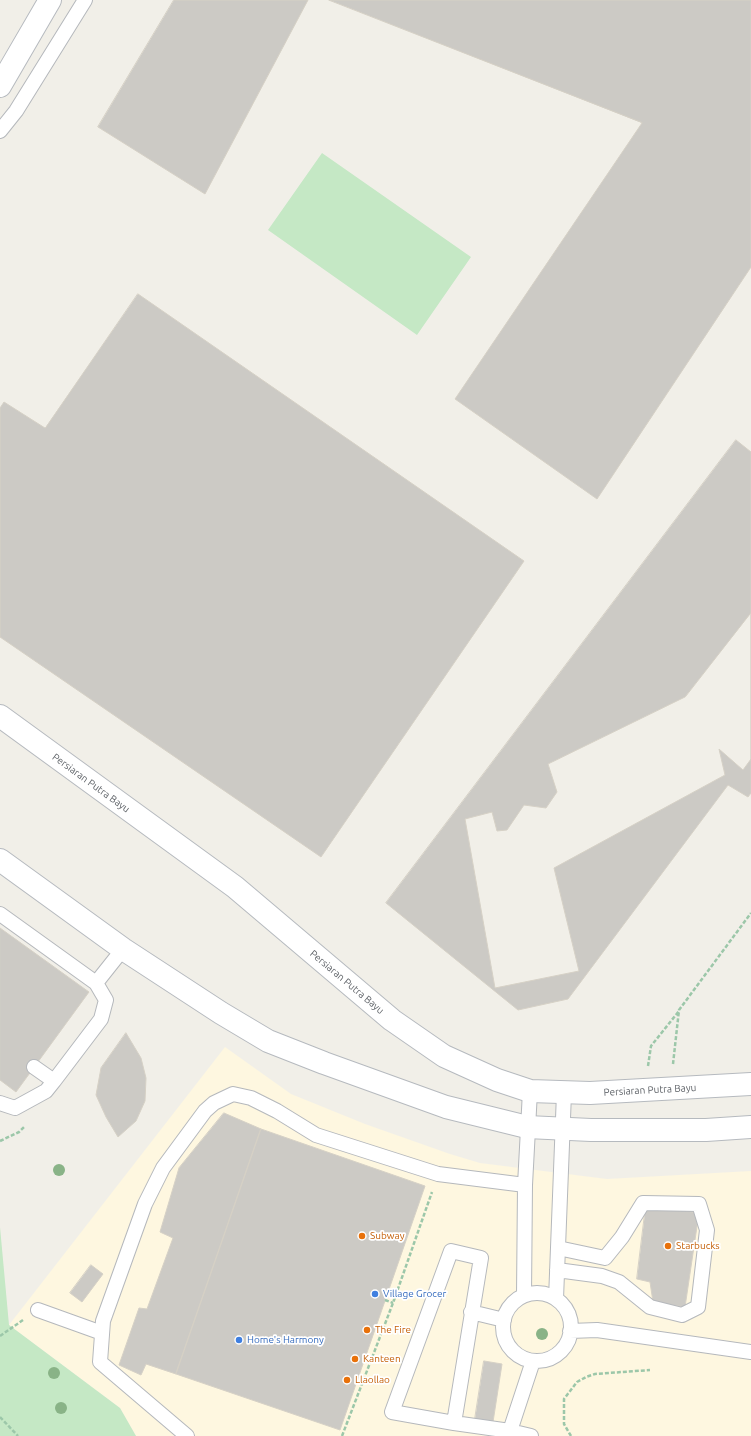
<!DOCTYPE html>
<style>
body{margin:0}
canvas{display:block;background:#f1efe8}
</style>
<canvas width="751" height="1436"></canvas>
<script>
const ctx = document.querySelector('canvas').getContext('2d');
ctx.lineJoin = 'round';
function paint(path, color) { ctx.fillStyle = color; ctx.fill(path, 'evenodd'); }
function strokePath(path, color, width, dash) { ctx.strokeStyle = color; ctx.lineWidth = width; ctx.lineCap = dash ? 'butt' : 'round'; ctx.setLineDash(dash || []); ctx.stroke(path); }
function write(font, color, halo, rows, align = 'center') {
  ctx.font = font + ' Ubuntu,sans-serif'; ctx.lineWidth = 3.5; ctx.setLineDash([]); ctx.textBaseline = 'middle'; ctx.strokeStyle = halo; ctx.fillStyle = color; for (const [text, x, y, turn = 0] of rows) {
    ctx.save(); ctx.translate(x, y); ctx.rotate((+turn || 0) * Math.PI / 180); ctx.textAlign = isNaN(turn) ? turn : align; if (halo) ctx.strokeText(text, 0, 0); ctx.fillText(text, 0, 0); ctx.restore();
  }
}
paint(new Path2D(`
 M225 1047 291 1094 365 1124 450 1154 480 1163 607 1179 751 1171V1436H136L120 1408 9 1325Z`), '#fef7e0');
paint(new Path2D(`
 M322 153 471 257 417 335 268 230Z
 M0 1227 9 1325 120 1408 136 1436H0Z`), '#c5e8c5');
const building = new Path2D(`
 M174 0H308L205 194 98 127Z
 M329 0H751V267L597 499 455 399 642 123Z
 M138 294 524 561 321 857 0 637V408L4 402 45 428Z
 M736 440 751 452V793L748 797 728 785 568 999 518 1010 386 903Z
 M751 613V759L743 770 719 749 725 775 554 868 579 971 495 988 465 819 492 812 497 831 507 830 524 805 546 808 557 792 548 764 685 697Z
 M0 928 89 992 16 1092 0 1080Z
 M126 1033 141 1058 146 1078 145 1101 136 1121 118 1137 106 1117 96 1095 101 1068Z
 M224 1113 261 1129 176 1374 146 1364 141 1375 119 1365 139 1308 147 1309 173 1238 160 1232 179 1168Z
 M261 1129 425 1186 340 1430 176 1374Z
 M646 1205 699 1213 685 1307 653 1302 650 1282 637 1279Z
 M91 1265 103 1274 82 1302 70 1293Z
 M484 1361 502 1364 493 1422 475 1419Z`);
paint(building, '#cccac5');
strokePath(building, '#d6d1c6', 1);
const lane = new Path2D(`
 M0 131 16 111 85 0
 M0 914 96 983
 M34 1067 54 1081
 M0 1103 15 1108 46 1091 54 1081 101 1019 106 1000 96 983 123 949
 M557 1270 602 1276 619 1282 650 1307 682 1315 698 1307 707 1230 699 1204 643 1203 622 1237 605 1258 558 1248
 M503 1327a34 34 0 1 1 68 0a34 34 0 1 1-68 0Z
 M524 1295 525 1185 530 1091
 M556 1299 564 1093
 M38 1310 102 1333
 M471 1312 504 1320
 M570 1331 597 1330 751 1352
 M454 1423 392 1412 451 1251 481 1258 454 1423 510 1431 531 1436
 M510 1431 533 1361
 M187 1436 100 1362 103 1321 145 1204 163 1168 205 1111 214 1103 233 1094 251 1098 277 1111 316 1135 438 1174 525 1185`);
const secondary = new Path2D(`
 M0 86 50 0
 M0 716 235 887 392 1020 444 1056 497 1080 530 1091 590 1093 751 1084
 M0 860 123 949 221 1013 268 1041 324 1063 446 1107 527 1127 591 1130H706L751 1127`);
strokePath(lane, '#b5b8bc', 16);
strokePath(secondary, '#b6babf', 24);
strokePath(new Path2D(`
 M673 1064 679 1010 751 913
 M648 1066 651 1046 679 1011
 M0 1141 19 1132 24 1127
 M385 1300 393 1303
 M0 1336 23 1320
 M0 1417 18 1436
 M342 1436 393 1303 432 1192
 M571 1436 564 1424V1399L577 1382 586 1377 595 1374 650 1370`), '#9cc7a9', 2.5, [4, 2]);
strokePath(lane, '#fff', 14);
strokePath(secondary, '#fff', 22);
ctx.fillStyle = '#89b387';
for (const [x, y] of [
 [59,1170],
 [542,1334],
 [54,1373],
 [61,1408]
]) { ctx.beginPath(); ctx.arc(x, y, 6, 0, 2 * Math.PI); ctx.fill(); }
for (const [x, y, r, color] of [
 [362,1236,4,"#e8710a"],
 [668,1246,4,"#e8710a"],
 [375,1294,4,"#3f7fe0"],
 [367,1330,4,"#e8710a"],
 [239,1340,4,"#3f7fe0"],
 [355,1359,4,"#e8710a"],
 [347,1380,4,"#e8710a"]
]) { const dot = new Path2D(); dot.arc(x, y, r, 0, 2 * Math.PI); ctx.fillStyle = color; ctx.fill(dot); strokePath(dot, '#fff', 1.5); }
write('10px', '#5f6368', '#fff', [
 ["Persiaran Putra Bayu",91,783,36],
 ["Persiaran Putra Bayu",347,982,40],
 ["Persiaran Putra Bayu",650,1090,-3]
]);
write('10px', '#c56008', '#fff', [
 ["Subway",370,1236],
 ["Starbucks",676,1246],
 ["The Fire",375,1330],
 ["Kanteen",363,1359],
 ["Llaollao",355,1380]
], 'left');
write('10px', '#366cbe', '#fff', [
 ["Village Grocer",383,1294],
 ["Home's Harmony",247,1340]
], 'left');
</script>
